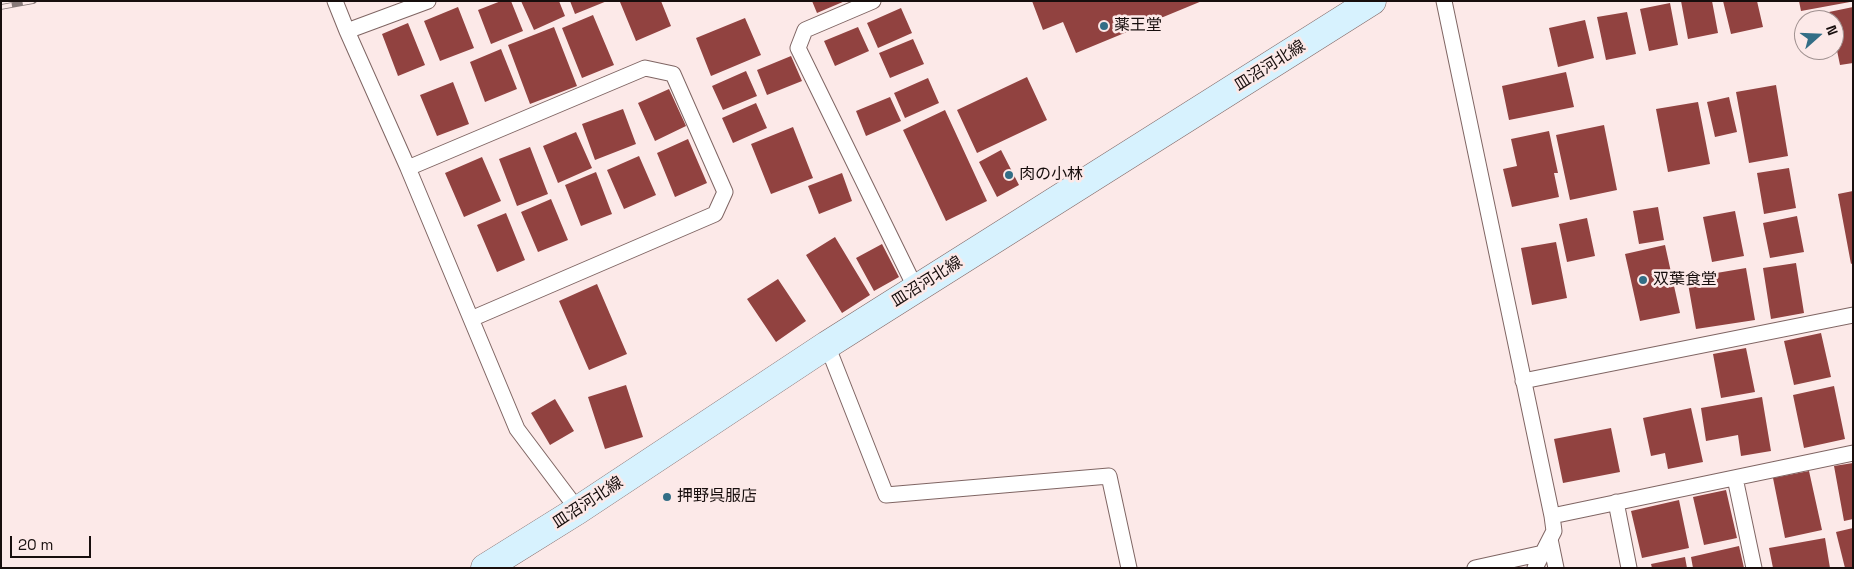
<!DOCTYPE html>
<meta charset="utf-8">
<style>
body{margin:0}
#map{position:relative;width:1854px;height:569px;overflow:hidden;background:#fce9e8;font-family:"Space Grotesk",sans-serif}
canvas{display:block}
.frame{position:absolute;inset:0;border:2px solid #170e0d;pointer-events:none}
.north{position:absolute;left:1794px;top:10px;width:50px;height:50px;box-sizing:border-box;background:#fce9e8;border:1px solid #a09190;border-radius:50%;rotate:70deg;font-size:14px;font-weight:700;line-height:20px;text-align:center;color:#170e0d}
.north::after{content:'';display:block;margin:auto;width:18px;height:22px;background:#336e86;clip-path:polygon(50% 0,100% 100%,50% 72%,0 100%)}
.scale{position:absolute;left:10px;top:536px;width:81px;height:22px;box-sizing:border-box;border:2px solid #170e0d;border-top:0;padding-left:6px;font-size:15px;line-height:18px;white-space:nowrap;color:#170e0d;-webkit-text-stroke:4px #fce9e8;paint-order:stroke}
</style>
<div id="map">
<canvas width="1854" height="569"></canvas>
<div class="frame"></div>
<div class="north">N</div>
<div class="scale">20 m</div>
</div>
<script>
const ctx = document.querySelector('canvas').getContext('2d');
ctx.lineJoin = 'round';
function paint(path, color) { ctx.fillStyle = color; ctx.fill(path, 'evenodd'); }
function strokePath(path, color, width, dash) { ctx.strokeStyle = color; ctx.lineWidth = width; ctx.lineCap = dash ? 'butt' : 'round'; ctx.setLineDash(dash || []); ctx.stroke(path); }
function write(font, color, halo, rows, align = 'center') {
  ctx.font = font + ' "Space Grotesk","Noto Sans JP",sans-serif'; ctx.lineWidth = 5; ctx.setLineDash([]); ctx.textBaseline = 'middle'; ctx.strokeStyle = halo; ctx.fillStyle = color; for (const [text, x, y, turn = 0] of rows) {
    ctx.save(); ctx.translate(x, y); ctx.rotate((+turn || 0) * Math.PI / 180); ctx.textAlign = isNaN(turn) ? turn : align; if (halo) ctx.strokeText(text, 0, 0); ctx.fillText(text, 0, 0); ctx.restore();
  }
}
paint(new Path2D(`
 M501 1H511L523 31 491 44 478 10Z
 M521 1H559L565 16 534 30Z
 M570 1H607L575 14Z
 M623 1H661L671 26 636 41 620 2Z
 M812 1H845L817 13Z
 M1032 1H1202L1076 53 1063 22 1043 30Z
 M1681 1H1712L1718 33 1688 39Z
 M1723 1H1757L1763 27 1731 34Z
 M1799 1H1850V2L1801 11Z
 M1670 3 1678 45 1649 51 1640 9Z
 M458 7 474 48 440 61 424 21Z
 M1853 7V63L1840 65 1834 36V20H1831L1829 12Z
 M901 8 912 33 878 48 867 23Z
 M1627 12 1636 54 1606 60 1597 17Z
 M593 15 614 65 582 78 562 28Z
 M745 18 761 55 711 76 696 38Z
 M1585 20 1594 58 1558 67 1549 28Z
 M408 23 425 65 398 76 382 34Z
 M554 27 577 86 530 104 508 45Z
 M858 27 869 51 835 66 824 41Z
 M913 39 924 64 890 78 879 53Z
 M501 49 517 89 485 102 470 62Z
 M791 56 802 81 767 95 757 70Z
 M746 71 757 96 723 110 712 86Z
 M1566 72 1574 107 1509 120 1502 86Z
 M1027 77 1047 120 977 153 957 110Z
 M928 78 939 103 905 118 894 93Z
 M453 82 469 124 437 136 420 95Z
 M1776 85 1788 156 1749 163 1736 92Z
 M669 89 686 126 655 141 638 103Z
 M890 97 901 121 866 136 856 111Z
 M1729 97 1737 132 1715 137 1707 102Z
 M1698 102 1710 164 1668 172 1656 109Z
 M756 103 767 128 733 143 722 118Z
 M623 109 636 144 595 160 582 124Z
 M945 110 987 201 946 221 903 130Z
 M1604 125 1617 190 1570 200 1556 135Z
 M793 127 813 178 771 194 751 144Z
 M1549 131 1558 173H1554L1559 197 1512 207 1503 169 1517 166 1511 139Z
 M576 132 592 168 558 183 543 146Z
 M688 139 707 183 675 197 657 153Z
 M530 147 548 194 517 206 499 159Z
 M1001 150 1019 185 997 197 979 162Z
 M639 156 656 195 624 209 607 170Z
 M482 157 501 201 464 217 445 173Z
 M1789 168 1796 208 1764 214 1757 173Z
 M596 172 612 214 581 226 565 185Z
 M842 173 852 201 819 214 808 186Z
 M1853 191V263L1851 264 1838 194Z
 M551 199 568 240 538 252 521 212Z
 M1658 207 1664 240 1639 244 1633 211Z
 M1735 211 1744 256 1712 262 1703 217Z
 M506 213 525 260 497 272 477 225Z
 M1797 216 1804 252 1770 258 1763 223Z
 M1587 218 1595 256 1567 262 1559 224Z
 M835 237 870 295 842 313 806 255Z
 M1556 242 1567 298 1532 305 1521 248Z
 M882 244 899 277 874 291 856 258Z
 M1665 245 1680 313 1640 321 1625 254Z
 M1796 263 1804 313 1771 319 1763 268Z
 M1746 268 1755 320 1696 329 1687 278Z
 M778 279 806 321 776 342 747 299Z
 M597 284 627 354 589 370 559 301Z
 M1821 333 1831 377 1794 385 1784 341Z
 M1746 348 1755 392 1721 398 1713 354Z
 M626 385 643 437 605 449 588 397Z
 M1834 386 1845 439 1804 448 1793 395Z
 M1762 397 1771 451 1741 456 1738 435 1706 441 1701 408Z
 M555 399 574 431 550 445 531 413Z
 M1691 408 1703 462 1668 469 1665 453 1651 456 1643 418Z
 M1611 428 1620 472 1563 483 1554 439Z
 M1853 463V519L1844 521 1834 466Z
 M1809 471 1822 530 1785 538 1773 478Z
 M1726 490 1737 538 1704 545 1693 497Z
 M1679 500 1689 548 1642 558 1631 511Z
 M1853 528V568H1845L1836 532Z
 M1825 538 1830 568H1773L1769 548Z
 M1739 546 1744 568H1693L1691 557Z
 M1685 557 1687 568H1652L1651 564Z`), '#914240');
const lane = new Path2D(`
 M335 1 347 31
 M428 1 347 31 408 168 517 429 578 510
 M873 1 805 30 798 48 916 289
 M1444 1 1552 516 1554 531 1535 568
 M408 168 645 68 673 74 725 192 715 214 471 319
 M827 345 886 495 1109 476 1129 568
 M1523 381 1853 315
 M1735 478 1754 568
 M1616 502 1629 568
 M1552 516 1853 453
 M1550 539 1556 568
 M1475 568 1543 553`);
const secondary = new Path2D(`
 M485 568 578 510 827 345 1372 1`);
strokePath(lane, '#7f6563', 17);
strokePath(secondary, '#7f6563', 29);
strokePath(lane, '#fff', 15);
strokePath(secondary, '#d7f2fe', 28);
const rail = new Path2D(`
 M1 7 34 1`);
strokePath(rail, '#887a79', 5.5);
strokePath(rail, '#fce9e8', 4, [11]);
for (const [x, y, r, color] of [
 [1104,26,5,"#336e86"],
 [1009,175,5,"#336e86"],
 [1643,280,5,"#336e86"],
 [667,497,5,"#336e86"]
]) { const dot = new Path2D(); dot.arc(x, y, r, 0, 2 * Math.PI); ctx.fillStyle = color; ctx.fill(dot); strokePath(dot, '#fce9e8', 2); }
write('16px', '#170e0d', '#fce9e8', [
 ["薬王堂",1114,26],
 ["肉の小林",1019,175],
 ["双葉食堂",1653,280],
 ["押野呉服店",677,497]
], 'left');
write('16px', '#170e0d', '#fce9e8', [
 ["皿沼河北線",1270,66,-32],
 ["皿沼河北線",927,282,-32],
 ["皿沼河北線",588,503,-33]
]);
</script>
